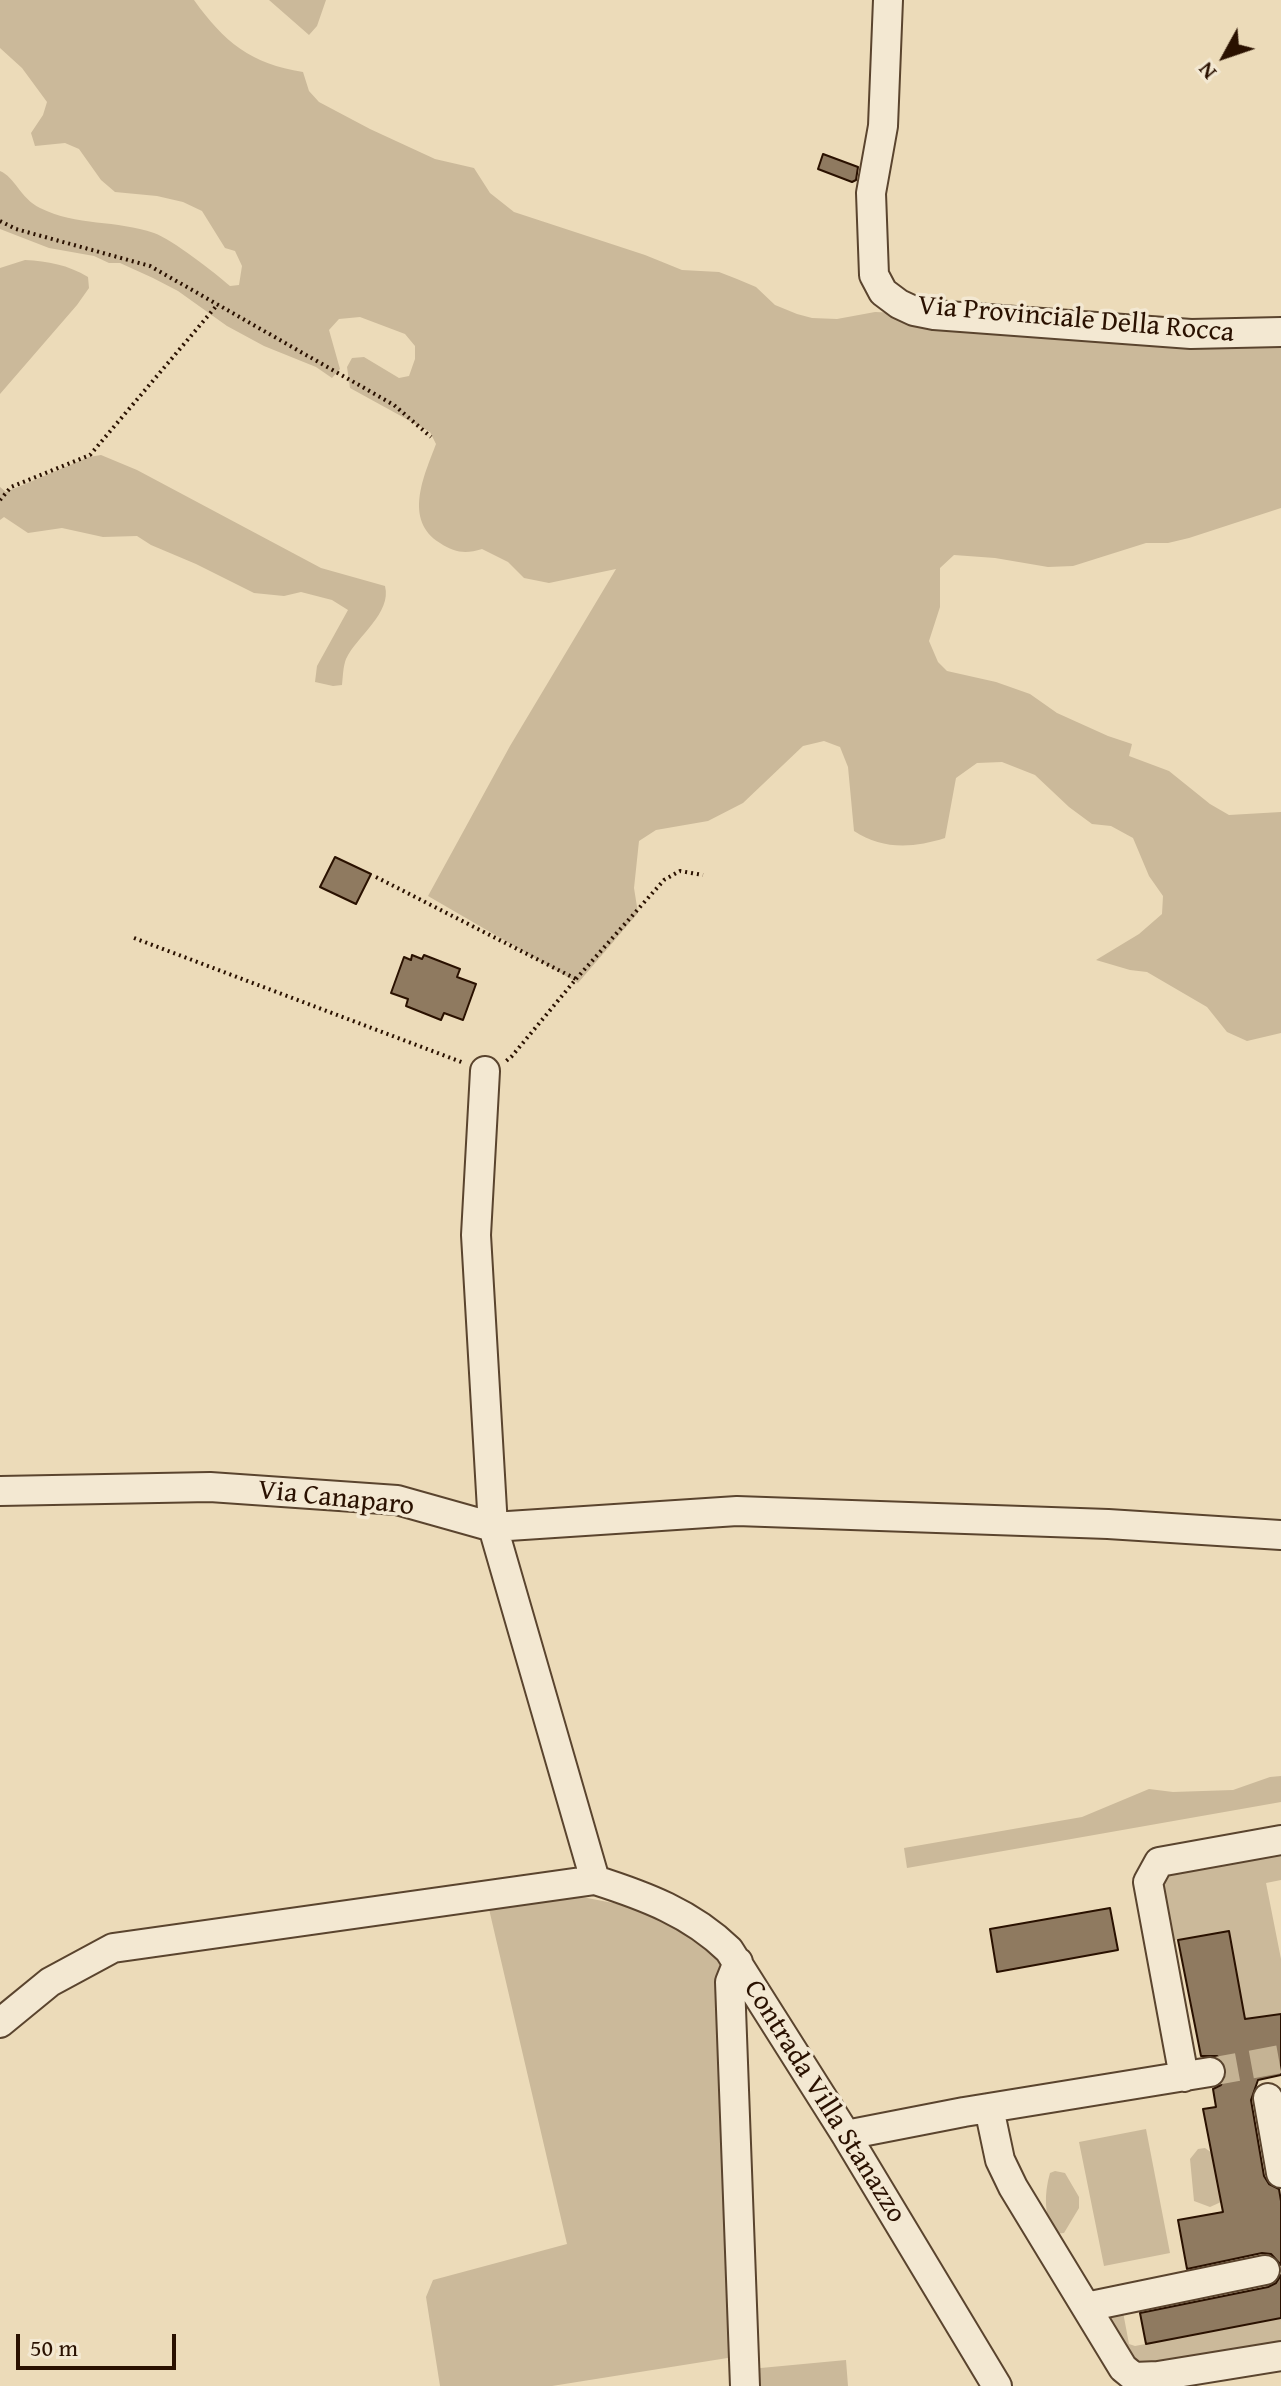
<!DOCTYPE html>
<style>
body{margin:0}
#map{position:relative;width:1281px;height:2386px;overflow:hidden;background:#ecdbb9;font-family:"Gentium Book Plus",serif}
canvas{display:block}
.north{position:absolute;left:1185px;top:16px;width:80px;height:80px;-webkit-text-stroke:6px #f3e8d2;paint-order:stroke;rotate:230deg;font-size:22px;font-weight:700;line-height:32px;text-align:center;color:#2a1100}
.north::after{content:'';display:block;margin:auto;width:28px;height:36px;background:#2a1100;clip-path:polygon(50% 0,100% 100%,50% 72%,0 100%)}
.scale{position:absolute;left:16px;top:2334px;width:160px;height:36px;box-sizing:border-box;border:4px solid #2a1100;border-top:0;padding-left:10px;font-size:24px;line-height:28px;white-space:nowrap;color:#2a1100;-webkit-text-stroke:6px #f3e8d2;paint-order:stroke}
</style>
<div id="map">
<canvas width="1281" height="2386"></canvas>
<div class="north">N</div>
<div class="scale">50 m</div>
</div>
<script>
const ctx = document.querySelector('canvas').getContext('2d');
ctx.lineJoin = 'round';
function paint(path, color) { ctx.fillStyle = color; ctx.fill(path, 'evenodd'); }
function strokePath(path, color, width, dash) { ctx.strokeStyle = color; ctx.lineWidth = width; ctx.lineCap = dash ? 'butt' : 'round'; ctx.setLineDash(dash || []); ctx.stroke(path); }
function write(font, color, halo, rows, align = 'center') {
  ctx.font = font + ' "Gentium Book Plus",serif'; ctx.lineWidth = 7; ctx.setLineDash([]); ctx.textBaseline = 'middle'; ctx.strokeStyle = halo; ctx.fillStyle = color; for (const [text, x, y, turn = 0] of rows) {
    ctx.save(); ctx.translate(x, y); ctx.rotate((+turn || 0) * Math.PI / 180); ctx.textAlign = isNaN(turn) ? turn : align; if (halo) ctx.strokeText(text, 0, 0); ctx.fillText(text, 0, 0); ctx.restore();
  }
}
paint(new Path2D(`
 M0 0H194C224 42 251 64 303 72L309 91 319 102 370 129 435 159 474 168 490 193 514 212 645 255 682 270 719 272 737 279 756 287 775 305 797 314 812 318 837 319 875 312 901 313 1281 339V508L1189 538 1168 543H1146L1073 566 1048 567 995 558 954 555 940 568V607L929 641 938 662 947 671 996 682 1030 694 1057 713 1108 736 1132 744 1129 756 1169 771 1210 804 1229 815 1281 812V1033L1247 1041 1227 1032 1207 1007 1147 972 1130 970 1096 960 1139 934 1162 914 1163 896 1149 876 1133 838 1111 826 1092 824 1069 807 1035 775 1002 762 977 763 956 778 945 838C914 848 882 850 854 831L848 767 840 747 824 741 803 746 743 803 708 821 656 830 639 841 634 888 638 913 578 983 428 896 510 746 616 569 549 583 524 578 508 562 482 549C466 554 455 553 440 543 403 520 424 476 436 444L430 432 350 388 347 367 352 358 364 357 399 378 409 376 415 359V346L405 334 360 317 339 319 329 330 340 369 332 378 316 367 264 346 227 326 178 291 153 278 120 263H109L94 256 49 248 0 229V171C15 177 20 198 40 208 76 226 117 220 154 233 173 240 214 272 230 286L239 285 242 266 235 251 225 248 202 211 183 202 157 196 115 192 101 180 79 149 65 143 35 146 31 133 43 115 47 102 22 68 0 48Z
 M269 0H326L317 26 309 35Z
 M25 260C48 261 68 265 88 277L89 288 77 305 0 394V268Z
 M101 455 137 470 321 568 385 586C392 613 357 636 346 659 343 667 343 676 342 685L333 686 315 682 317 666 348 610 332 600 301 592 284 596 254 593 196 564 151 545 137 536 103 537 62 528 28 533 4 517 0 520V487L6 492 89 457Z
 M1281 1776V1802L907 1868 904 1848 1082 1817 1149 1789 1173 1792 1233 1790 1270 1777Z
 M1281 1847V1880L1266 1883 1281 1959V2014L1245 2019 1229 1931 1169 1941 1157 1877Z
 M582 1897 634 1907 698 1938 721 1961 727 2046 740 2356 552 2386H440L426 2297 433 2280 567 2244 489 1909Z
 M1146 2129 1170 2253 1104 2266 1079 2142Z
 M1205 2148 1212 2153 1221 2202 1210 2207 1194 2201 1190 2159 1198 2149Z
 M1055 2171 1065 2173 1079 2197V2208L1064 2233 1054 2234C1044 2215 1044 2194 1050 2173Z
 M1103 2307 1123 2312 1129 2344 1135 2346 1281 2318V2345L1135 2366Z
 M846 2360 848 2386H751L750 2369Z`), '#cbb99a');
const building = new Path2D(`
 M823 154 858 167 856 180 852 182 818 169Z
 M335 857 371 874 356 904 320 887Z
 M412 955 422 959 424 955 460 969 457 977 476 984 463 1020 444 1013 441 1020 406 1006 408 999 391 993 404 957 411 960Z
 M1110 1908 1118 1950 997 1972 990 1929Z
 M1229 1931 1245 2019 1281 2014V2075L1258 2080 1251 2100 1264 2176 1269 2184 1279 2189 1281 2201V2265L1271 2254 1262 2253 1187 2269 1178 2220 1223 2212 1203 2109 1216 2107 1213 2089 1221 2085 1227 2070 1224 2062 1217 2056H1201L1178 1940Z
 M1281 2275V2318L1146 2344 1140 2313 1268 2287 1276 2283Z`);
paint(building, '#8f7a60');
strokePath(building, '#2a1100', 2);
strokePath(new Path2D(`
 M1210 2072 1281 2059`), '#c5b394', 28, [28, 14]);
const minor = new Path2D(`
 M888 0 883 126 871 193 874 275 883 292 899 304 914 311 934 315 1191 334 1281 332
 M485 1071 476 1235 493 1527 737 1511 1108 1524 1281 1535
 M0 1491 210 1487 397 1500 493 1527 595 1880
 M738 1962 730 1982 745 2386
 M0 2023 50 1982 113 1948 595 1880C645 1896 691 1913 729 1950L846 2135 997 2386
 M1184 2077 1148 1882 1159 1862 1281 1840
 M1268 2098 1281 2173
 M989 2108 1000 2160 1013 2187 1123 2368 1134 2377 1158 2376 1281 2356
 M846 2135 964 2112 1210 2072
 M1086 2307 1265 2270`);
strokePath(minor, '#5a442e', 32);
strokePath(new Path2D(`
 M0 221 16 229 150 266 394 405 431 437
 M0 500 11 487 90 455 218 304
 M376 877 576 979 512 1056 505 1062
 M134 938 464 1063
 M576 979 664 880 680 871 703 875`), '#2a1100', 4, [2, 4]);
strokePath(minor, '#f3e8d2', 28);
write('28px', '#2a1100', '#f3e8d2', [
 ["Via Provinciale Della Rocca",1076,320,5],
 ["Via Canaparo",336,1499,6],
 ["Contrada Villa Stanazzo",824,2102,58]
]);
</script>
